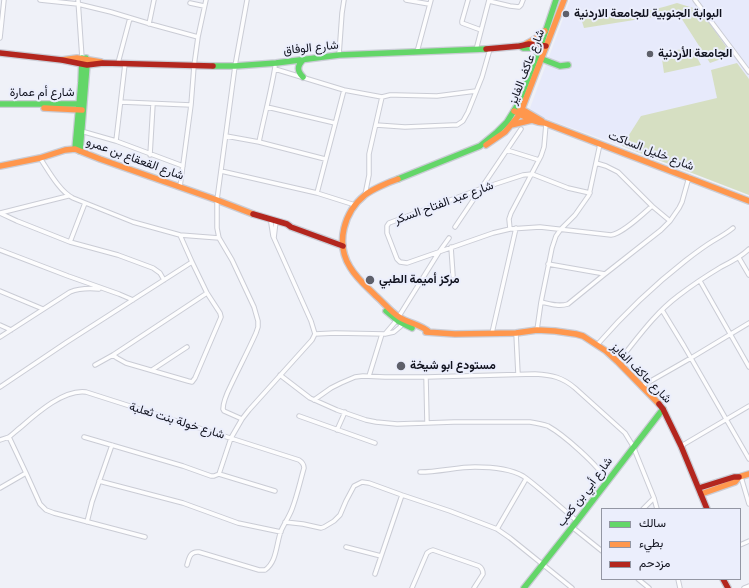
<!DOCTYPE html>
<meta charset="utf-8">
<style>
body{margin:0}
#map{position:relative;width:749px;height:588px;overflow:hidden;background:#eff1f8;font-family:"Fira Sans Condensed",Vazirmatn,sans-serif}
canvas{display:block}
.legend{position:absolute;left:601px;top:508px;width:140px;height:72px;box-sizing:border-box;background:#ebeefc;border:1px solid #9396a3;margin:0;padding:5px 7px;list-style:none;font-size:12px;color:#10121e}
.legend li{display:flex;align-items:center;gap:8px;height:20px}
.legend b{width:20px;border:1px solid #9396a3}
</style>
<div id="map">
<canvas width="749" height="588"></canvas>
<ul class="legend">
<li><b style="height:5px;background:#63d668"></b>سالك</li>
<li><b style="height:5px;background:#ff974d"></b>بطيء</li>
<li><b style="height:5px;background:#b3261e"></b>مزدحم</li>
</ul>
</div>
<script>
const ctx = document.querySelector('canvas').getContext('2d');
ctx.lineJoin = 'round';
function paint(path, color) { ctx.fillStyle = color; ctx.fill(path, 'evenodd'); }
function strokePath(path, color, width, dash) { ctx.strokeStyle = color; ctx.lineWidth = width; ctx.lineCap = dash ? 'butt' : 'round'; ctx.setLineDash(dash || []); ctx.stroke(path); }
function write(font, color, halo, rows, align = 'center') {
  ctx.font = font + ' "Fira Sans Condensed",Vazirmatn,sans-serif'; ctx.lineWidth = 4; ctx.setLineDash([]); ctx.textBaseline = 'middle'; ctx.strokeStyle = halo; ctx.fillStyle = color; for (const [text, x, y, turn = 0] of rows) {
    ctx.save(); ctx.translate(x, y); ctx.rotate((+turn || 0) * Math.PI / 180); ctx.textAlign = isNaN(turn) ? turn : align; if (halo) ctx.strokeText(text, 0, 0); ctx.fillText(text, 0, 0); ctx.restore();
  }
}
paint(new Path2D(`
 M570 0H749V195L622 146 544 118 536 114 531 111 530 108Z`), '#e7eafb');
paint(new Path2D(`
 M677 3 700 10 732 55 710 63 678 13 584 28 581 18C614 17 646 13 677 3Z
 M692 48 701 65 664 73 661 52Z
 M737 63 749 79V195L622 146 641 116 717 98 711 70Z`), '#d6dfc2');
const street = new Path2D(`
 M40 0 78 4 111 12 154 25 198 37
 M78 0 82 58
 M406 0 429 4
 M468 0 462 21V23L481 30
 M695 0 749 72
 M489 1 510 6 519 7 521 5 523 0
 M190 3 204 6
 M149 24 154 0
 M0 38 4 0
 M476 50 489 0
 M417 52 431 0
 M339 55 342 13 344 0
 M118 63 130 18
 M275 69 344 90 382 97 390 95H396L437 96 476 91
 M121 102 191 105
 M267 107 335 123
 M376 125 405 127 453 125H457L463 121 468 112 482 77 490 49
 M81 131 116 141 183 166
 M226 136 259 142 325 159
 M116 141 125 64
 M259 142C264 117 271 92 275 67
 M507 150 539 160
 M150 155 153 104
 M40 158C48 170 60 192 73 198L133 222 180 235 219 238
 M596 163 606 166 618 172 652 206 670 221
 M221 171 317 193 355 205
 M180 187 191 105 194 66 198 37 206 0
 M317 193 344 90
 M590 193 568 188 532 174 523 175 480 189 389 223 387 226V233L397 259 400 262 407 263 493 233 510 229 540 227 611 235C622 234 643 214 652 206
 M365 195 369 175V154L382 97
 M0 213 17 221 70 242 118 255 153 268 160 273 164 280
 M0 213 68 196
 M272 220 271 223 273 236 311 321 315 334
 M455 227 521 129
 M510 229 509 219 511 213 541 156 544 147 546 124
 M274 238 276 221
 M70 242 85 203
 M451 247 453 276
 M0 250 68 276 119 294 133 300
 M739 258 749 275
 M548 264 605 274
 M700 281 749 367
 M0 291 43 309
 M541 302C550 304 559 307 568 304L605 274 661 230 670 221 679 208 682 202 689 177
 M662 310 684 346 749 459
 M0 325 11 330
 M537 330 541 302 552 248 556 236 561 229 575 215 589 195 600 144
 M492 333 516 228
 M516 333 518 374
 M315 334 335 333 385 334 394 332 400 327 402 324
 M385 334 396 321 439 252 449 238
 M0 337 70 292C80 288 89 288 99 289
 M597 345C624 314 653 286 685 261 694 254 703 247 713 241 720 237 727 233 733 228
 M113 355 117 358 126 363 188 381 192 382 195 378 221 317 220 313 207 293 192 262 180 235
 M618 362C637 339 654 314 678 296 691 286 706 276 721 267 731 262 741 257 749 249
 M95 365 113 355 207 293
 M152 370 187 347
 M280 375 310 398 337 410 366 420 376 422 397 424 454 422H530C536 423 542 424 548 426 564 435 598 465 607 481
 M369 376 382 334
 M426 377 427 423
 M642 386 691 358 749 323
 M0 387 67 342 192 262
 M314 400 331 388 341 383 355 377 363 376 385 377H426L535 374C552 375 562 377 575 388L625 433 633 446 654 498 657 509
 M299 416 375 443
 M242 419 224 411 223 409C223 401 227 393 231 385 239 368 248 351 256 333L258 327V321L254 307 232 260 219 238 217 228V200L235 66 247 0
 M337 430 345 412
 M9 437 26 473 40 504 46 510 54 513 145 537
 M84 437 183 466 211 476H214L219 474
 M0 440C3 439 6 438 9 437 13 434 17 430 21 427 37 413 64 389 86 392L299 460C302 462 304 464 304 468 300 482 297 496 292 509 289 517 284 524 281 531 276 544 277 562 265 570H259L199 552C190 551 189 558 187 565
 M681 446 749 406
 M420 472C439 472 457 467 475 467 490 467 509 468 523 476 529 480 536 486 542 491 554 501 565 511 577 521
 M219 474 231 438 242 419 249 410 312 340 315 334
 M219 474 275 491
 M741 477 749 504
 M99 481 183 503 238 523 281 532
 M0 488 26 473
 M643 509 654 498
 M87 522 92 502 112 445
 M285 522 303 524 321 528 324 527 334 521 340 515 346 501 354 486 362 482 369 483 402 495 450 511 497 529 510 538 572 588
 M572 527 602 551
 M497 529 526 479
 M740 545 749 541
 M346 547 381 556
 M375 574 402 495
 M638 579 649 588
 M678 579 680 588
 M412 588 427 553 430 551 433 550 479 566C482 568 483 570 483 574L474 588
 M744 588 749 586`);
const fast = new Path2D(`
 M520 46 523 48H537
 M542 59 560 66 568 65
 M303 60C297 66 297 71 303 77
 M213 66H235L276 63 339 55 486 49
 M0 104H81
 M75 149 81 83 82 58
 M80 151 87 65 86 58
 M398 179 480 146 497 132 507 122 515 109 519 102 541 45 556 0
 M386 311 398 321 412 328
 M524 588 577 521 663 409`);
const slow = new Path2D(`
 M526 44 535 39 545 31
 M62 60 77 58 101 62
 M44 108 82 110
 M520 108 542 121
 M514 111C524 116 534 123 545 123L749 201
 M511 125 532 120
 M486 145 505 132 520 114 564 0
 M0 166 40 158 65 150 75 149 100 159 217 200 253 214
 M398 179C389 182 371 190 365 195 344 212 335 243 350 267 357 279 367 287 376 296 384 303 391 312 399 317 408 323 422 325 429 332
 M426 332 455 334 516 333 537 330 555 331 576 334 583 336 606 351 618 362 659 404
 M701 494 735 482 739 477 749 474`);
const jam = new Path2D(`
 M486 49 520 46 529 44 546 46
 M0 53 62 60 87 65 103 63 213 66
 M253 214 287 224 291 227 343 246
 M659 404 663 409 681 446 707 509
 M699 488 734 477H739
 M723 579 728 588`);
strokePath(street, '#caccd5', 5.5);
strokePath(fast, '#caccd5', 8);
strokePath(slow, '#caccd5', 8);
strokePath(jam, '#caccd5', 8);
strokePath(street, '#fdfdfe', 3.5);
strokePath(fast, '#63d668', 5.5);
strokePath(slow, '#ff974d', 5.5);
strokePath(jam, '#b3261e', 5.5);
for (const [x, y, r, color] of [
 [566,14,4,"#5e606a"],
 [650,54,4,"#5e606a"],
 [370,280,5,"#5e606a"],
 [401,366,5,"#5e606a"]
]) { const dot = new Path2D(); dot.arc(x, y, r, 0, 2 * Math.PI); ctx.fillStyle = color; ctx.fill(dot); strokePath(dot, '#ebeefc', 1.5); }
write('bold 12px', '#10121e', '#ebeefc', [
 ["البوابة الجنوبية للجامعة الاردنية",574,14],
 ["الجامعة الأردنية",658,54],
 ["مركز أميمة الطبي",379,280],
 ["مستودع ابو شيخة",410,366]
], 'left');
write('12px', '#10121e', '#ebeefc', [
 ["شارع الوفاق",311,48,-6],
 ["شارع عاكف الفايز",527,67,-69],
 ["شارع أم عمارة",42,93],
 ["شارع خليل الساكت",651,151,21],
 ["شارع القعقاع بن عمرو",135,159,20],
 ["شارع عبد الفتاح السكر",444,203,-20],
 ["شارع عاكف الفايز",641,373,45],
 ["شارع خولة بنت ثعلبة",177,421,17],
 ["شارع أبي بن كعب",585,492,-53]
]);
</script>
